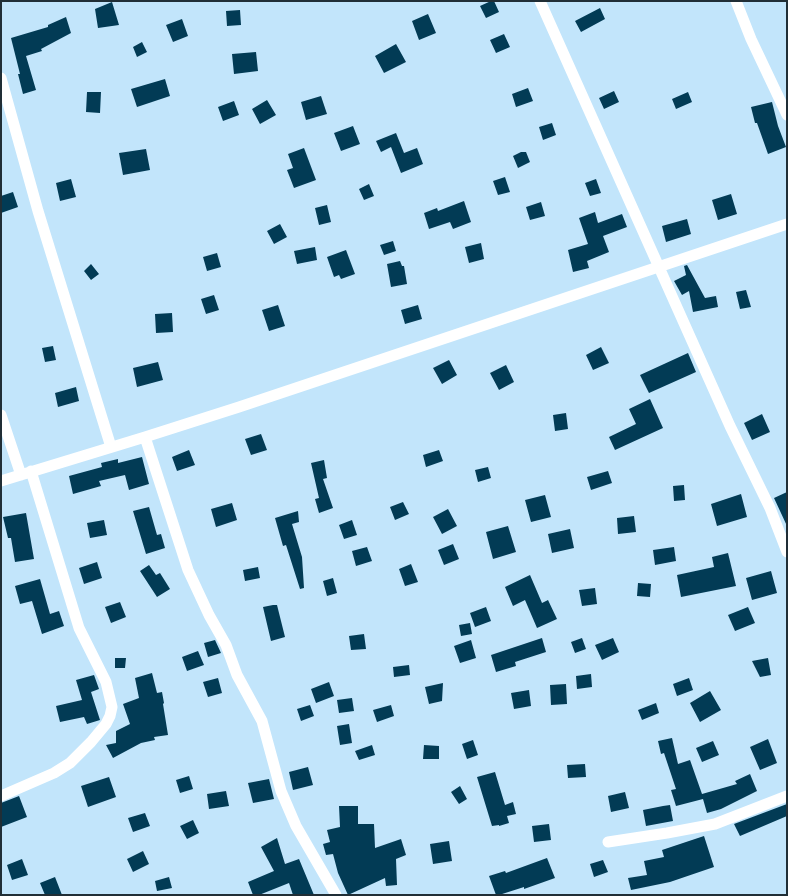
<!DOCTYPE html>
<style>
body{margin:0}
#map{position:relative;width:788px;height:896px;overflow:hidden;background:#c2e5fb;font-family:Raleway,sans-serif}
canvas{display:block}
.frame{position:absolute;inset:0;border:2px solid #202e36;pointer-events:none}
</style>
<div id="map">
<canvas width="788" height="896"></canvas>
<div class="frame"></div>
</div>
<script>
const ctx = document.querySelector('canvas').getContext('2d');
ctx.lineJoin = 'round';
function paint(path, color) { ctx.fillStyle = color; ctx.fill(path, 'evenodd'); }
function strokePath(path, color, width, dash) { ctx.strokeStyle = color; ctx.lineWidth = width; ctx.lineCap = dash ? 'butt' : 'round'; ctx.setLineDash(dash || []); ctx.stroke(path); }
paint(new Path2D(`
 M491 1H494L499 12 486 18 480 6Z
 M112 2 119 25 98 28 95 9Z
 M600 8 605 19 581 32 575 21Z
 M240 10 241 25 227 26 226 11Z
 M428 14 436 33 419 40 412 21Z
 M66 17 71 33 41 49 42 51 26 56 36 90 23 94 18 74H20L11 38 48 27V25Z
 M182 19 188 36 173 42 166 25Z
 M504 34 510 47 496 53 490 40Z
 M142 42 147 52 137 57 133 47Z
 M396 44 406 62 384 73 375 56Z
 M256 52 258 71 234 74 232 54Z
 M165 79 170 96 137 107 131 89Z
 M528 88 533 101 516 107 512 94Z
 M614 91 619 102 604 109 599 98Z
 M87 92H101L100 113 86 112Z
 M688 92 692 102 676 109 672 99Z
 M321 96 327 114 306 120 301 102Z
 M267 100 276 115 260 124 252 109Z
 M234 101 239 115 223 121 218 107Z
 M772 102 778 126 786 147 768 154 757 123H755L751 107Z
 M552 123 556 135 543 140 539 127Z
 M353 126 360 144 341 151 334 133Z
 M396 133 404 153 417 148 423 164 401 173 391 147 381 152 376 141Z
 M304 148 316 180 294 188 287 170 293 168 288 154Z
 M146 149 150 170 123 175 119 153Z
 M521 152H526L530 162 518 168 513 156Z
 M505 177 510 192 498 195 493 181Z
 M71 179 76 197 60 201 56 183Z
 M596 179 601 193 590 196 585 183Z
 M369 184 374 196 364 200 359 189Z
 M13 192 18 207 1 213V196Z
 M731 194 737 214 718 220 712 200Z
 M464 201 471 222 453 229 450 222 429 229 424 213 437 208 438 211Z
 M541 202 545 216 530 220 526 207Z
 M327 205 331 222 319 225 315 208Z
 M595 212 598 223 622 214 627 227 603 236 609 252 587 261 589 268 573 272 568 250 588 244 579 218Z
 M687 219 691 234 666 242 662 226Z
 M280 224 287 237 274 244 267 231Z
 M393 241 396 251 384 255 380 245Z
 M481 243 484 259 469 263 465 247Z
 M315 247 317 260 297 264 294 251Z
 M346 250 355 274 341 279 339 275 334 277 327 257Z
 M217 253 221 267 207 271 203 257Z
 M400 261 402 266H404L407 284 391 287 387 264Z
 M91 264 99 274 91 280 84 271Z
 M687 265 705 298 716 296 718 307 693 312 689 291 682 295 674 281 686 275 684 266Z
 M746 290 751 307 740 309 736 292Z
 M214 295 219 310 206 314 201 299Z
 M278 305 285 326 269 331 262 310Z
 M418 305 422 319 405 324 401 310Z
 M172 313 173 332 156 333 155 314Z
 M53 346 56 360 45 362 42 348Z
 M601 347 609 363 593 370 586 355Z
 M688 353 696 372 649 393 640 375Z
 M449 360 457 375 442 384 433 368Z
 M158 362 163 380 137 387 133 368Z
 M506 365 514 382 499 390 490 373Z
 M76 387 79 401 58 407 55 393Z
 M650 399 663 428 615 450 609 437 636 424 629 409Z
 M566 413 568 429 555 431 553 415Z
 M762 414 770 432 752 440 744 423Z
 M261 434 267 450 251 455 245 439Z
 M189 450 195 465 177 471 172 457Z
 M439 450 443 461 426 467 423 455Z
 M142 457 149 484 129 490 125 475 99 481 101 486 73 494 69 476 102 467 101 463 118 459V463Z
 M324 460 327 478 323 479 333 508 319 513 315 499 319 498 311 463Z
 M488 467 491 478 478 482 475 470Z
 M608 471 612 483 591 490 587 477Z
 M684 485 685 500 674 501 673 486Z
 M787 492V526L774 498Z
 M741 494 747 517 717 526 711 504Z
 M545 495 551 517 531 522 525 500Z
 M403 502 409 514 395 520 390 507Z
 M232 503 237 520 216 527 211 509Z
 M149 507 157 535 161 534 165 548 146 554 133 511Z
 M448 509 457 526 442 534 433 517Z
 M298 511 299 522 292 524 302 557 304 588 300 589 286 545 283 546 275 518Z
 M26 513 34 559 15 562 11 538H8L3 517Z
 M634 516 636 532 618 534 617 518Z
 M104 520 107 535 90 538 87 523Z
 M352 520 357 535 344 539 339 525Z
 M508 526 516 552 493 559 486 532Z
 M570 529 574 548 552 553 548 534Z
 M453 544 459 559 444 565 438 550Z
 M367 547 372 561 356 566 352 551Z
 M674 547 676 561 655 565 653 550Z
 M728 553 736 586 681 597 677 575 714 567 712 557Z
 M97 562 102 578 84 584 79 568Z
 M411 564 418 582 405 586 399 569Z
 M149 565 156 575 160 573 170 589 157 597 140 571Z
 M258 567 260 578 245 581 243 570Z
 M771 571 777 593 752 600 746 578Z
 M530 575 542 603 548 600 557 619 537 628 525 600 513 606 505 587Z
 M333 578 337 593 327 596 323 581Z
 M40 579 50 614 59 611 64 626 42 634 32 601 20 604 15 586Z
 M638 583 651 584 650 597 637 596Z
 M595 588 597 604 582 606 579 590Z
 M120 602 126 617 111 623 105 607Z
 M273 605H277L285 637 271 641 263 607Z
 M486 607 491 621 475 627 470 613Z
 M748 607 755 623 735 631 728 615Z
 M470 623 472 634 461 636 459 625Z
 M364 634 366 649 351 650 349 636Z
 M542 638 546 652 515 662 516 666 496 672 491 655Z
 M582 638 586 649 575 653 571 642Z
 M613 638 619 652 602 660 595 645Z
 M215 640 221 653 208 657 204 643Z
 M471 640 476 658 460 663 454 646Z
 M198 651 204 665 187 671 182 657Z
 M115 658H126L125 668H115Z
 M768 658 771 675 760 677 752 661Z
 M409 665 410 675 394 677 393 667Z
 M152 673 157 693 162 692 164 703 163 704 168 735 154 737 155 740 141 743 113 758 106 745 116 743V731L130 724 123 704 139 698 135 678Z
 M591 674 592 687 577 689 576 676Z
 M94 675 99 689 91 692 100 720 87 724 84 717 60 722 56 706 82 700 76 680Z
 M218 678 222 693 208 697 203 682Z
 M689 678 693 690 677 696 673 684Z
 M329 682 334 696 316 703 311 689Z
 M443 683 442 701 429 704 425 687Z
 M566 684 567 704 551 705 550 685Z
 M529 690 531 706 514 709 511 693Z
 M710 691 721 710 700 722 690 703Z
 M352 698 354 711 339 713 337 700Z
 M656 703 659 713 642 720 638 710Z
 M310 705 314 716 301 721 297 709Z
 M391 705 394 716 377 722 373 710Z
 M349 724 352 743 340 745 337 726Z
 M672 738 678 764 690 760 702 794 737 784 735 781 750 774 757 791 721 809 707 813 703 799 676 806 671 790 676 789 664 753 661 754 658 741Z
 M768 739 777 763 760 770 750 747Z
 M473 740 478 755 467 759 462 744Z
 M713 741 719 755 702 762 696 748Z
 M372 745 375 755 359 760 355 751Z
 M424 745 439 746V759H423Z
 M585 764 586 777 568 778 567 765Z
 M308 767 313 785 293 790 289 772Z
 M495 772 505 805 513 802 516 814 507 816 509 823 499 826V825L492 826 477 777Z
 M189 776 193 789 180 793 176 780Z
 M109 777 116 797 88 807 81 786Z
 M269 779 274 799 253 803 248 783Z
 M460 786 467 799 459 804 451 792Z
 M226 791 229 806 209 809 207 794Z
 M625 792 629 808 611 812 608 796Z
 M19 796 27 817 1 827V803Z
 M787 804V816L740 836 734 824Z
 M670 805 673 821 646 826 643 810 663 806Z
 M339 806H358V824H374L375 848 401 839 406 855 396 859 397 885 386 886 385 878 348 895 338 873 333 854 326 855 323 844 330 842 327 830 340 827Z
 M145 813 150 826 133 832 128 818Z
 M193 820 199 833 187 839 180 826Z
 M549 824 551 840 534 842 532 826Z
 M704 836 714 867 670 882 631 890 628 878 647 875 644 861 664 857 662 850Z
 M277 838 285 864 299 859 314 895H293L289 883 259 895H253L248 882 274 871 261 847Z
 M449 841 452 861 433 864 430 844Z
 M143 851 149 864 133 872 127 859Z
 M547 858 555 878 524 889V887L499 895H496L489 876 505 871 506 873Z
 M22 859 28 875 12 880 7 865Z
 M603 860 608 872 594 877 590 864Z
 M55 877 62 895H45L40 883Z
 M169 877 172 888 157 891 155 881Z`), '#023b55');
strokePath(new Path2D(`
 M540 1 730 426 770 508 787 552
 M736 1 751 39 787 115
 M1 78 38 211 111 447
 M1 415 21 475
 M145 437 188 570 209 615 226 645 237 675 262 721 281 791 296 826 336 895
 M1 481 145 437 239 407 787 224
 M1 796 54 773 70 763 91 742 106 724 110 716 112 707 106 682 79 628 31 471
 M608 842 667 833 715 824 787 796`), '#fff', 11);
</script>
